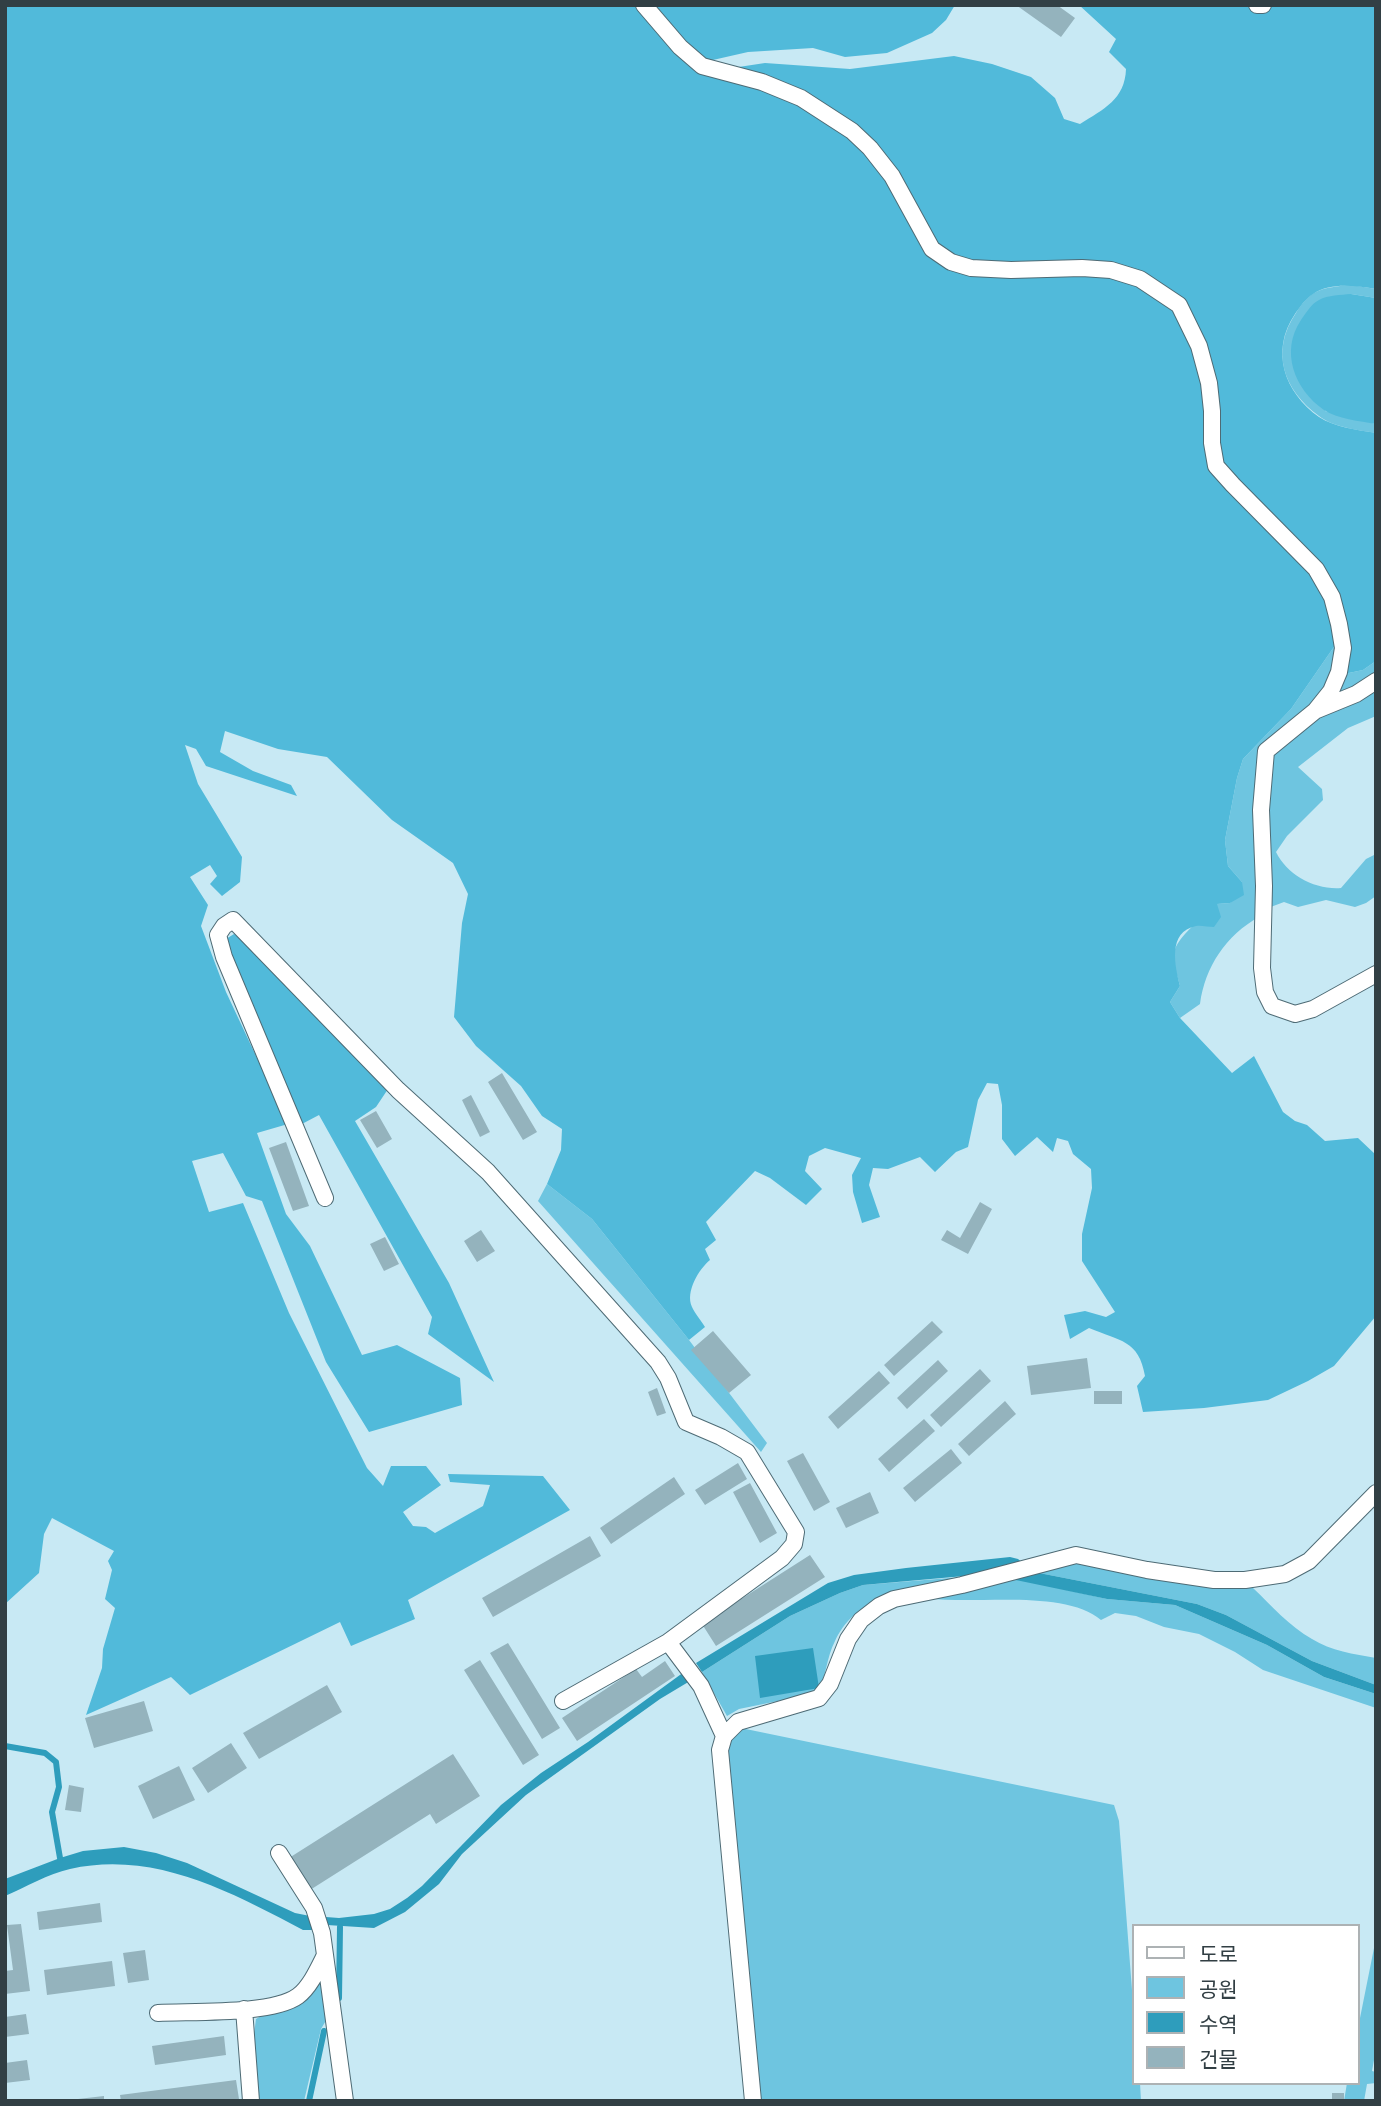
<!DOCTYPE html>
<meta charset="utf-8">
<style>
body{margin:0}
#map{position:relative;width:1381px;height:2106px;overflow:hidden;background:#c8e9f4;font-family:"Open Sans","Noto Sans KR",sans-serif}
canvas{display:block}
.frame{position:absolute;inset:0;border:7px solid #323f44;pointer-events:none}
.legend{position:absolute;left:1132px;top:1924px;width:228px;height:161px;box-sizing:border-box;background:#fff;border:2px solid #adb2b4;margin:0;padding:9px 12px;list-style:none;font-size:21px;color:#323f44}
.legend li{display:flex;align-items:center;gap:14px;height:35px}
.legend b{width:35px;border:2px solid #adb2b4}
</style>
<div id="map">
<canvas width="1381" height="2106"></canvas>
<div class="frame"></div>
<ul class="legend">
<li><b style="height:9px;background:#fff"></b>도로</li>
<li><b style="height:19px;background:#6ec5e0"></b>공원</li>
<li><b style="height:19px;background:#2e9dbc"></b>수역</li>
<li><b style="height:19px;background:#94b3bd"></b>건물</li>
</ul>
</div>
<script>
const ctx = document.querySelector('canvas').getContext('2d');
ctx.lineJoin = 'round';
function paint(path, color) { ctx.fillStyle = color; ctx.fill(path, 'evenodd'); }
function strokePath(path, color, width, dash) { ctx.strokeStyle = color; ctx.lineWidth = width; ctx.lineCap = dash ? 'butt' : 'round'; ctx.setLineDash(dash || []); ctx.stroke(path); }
paint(new Path2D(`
 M1351 285 1376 289V298L1351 294 1325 411 1376 424V433C1358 430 1333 427 1319 416 1283 390 1270 351 1296 313 1300 306 1307 297 1314 293 1325 287 1339 286 1351 285Z
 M1338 641 1327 689 1262 749 1259 917C1226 935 1205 967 1200 1004L1180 1018 1170 1002 1180 986C1178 977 1172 963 1174 953 1177 936 1204 917 1217 904L1230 903 1242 882 1228 866 1225 840 1237 778 1243 759 1291 709Z
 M1376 661V677L1349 694 1341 692 1337 687 1344 674 1363 670Z
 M1376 688V716L1348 728 1298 767 1322 789 1323 800 1287 836 1276 852C1287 875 1315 890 1341 888L1366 859 1376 854V896L1366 903 1355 907 1326 900 1298 907 1284 902 1268 908 1265 811 1270 753 1318 714Z
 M547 1184 592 1219 689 1340 767 1443 761 1452 538 1201Z
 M1078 1559 1220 1588H1253C1271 1605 1290 1627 1312 1639 1331 1651 1354 1654 1376 1658V1685L1312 1661 1226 1615 1197 1604 1034 1572Z
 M962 1577C915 1587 859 1591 835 1641 826 1658 827 1676 817 1693L739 1709 727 1716 702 1672 790 1616 840 1593 863 1585Z
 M1006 1579 1022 1580 1107 1599 1175 1605 1267 1645 1324 1677 1376 1694V1708L1263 1670 1235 1652 1199 1634 1164 1627 1136 1616 1115 1613 1101 1620C1071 1593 995 1601 956 1600 941 1600 926 1598 912 1598Z
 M736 1727 1114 1805 1119 1821 1134 2016V2083H1140L1141 2101H760L725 1758 729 1736Z
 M1376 1938V2049L1372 2071 1376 2072V2083L1367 2084 1364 2101H1344L1347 2083H1358V2028Z
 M319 1981 323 1985 328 2017 321 2029 304 2101H258L254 2034 256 2019Z`), '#6ec5e0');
paint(new Path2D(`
 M5 5H640L678 49 799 101 867 151 950 265 1082 272 1138 282 1176 308 1196 348 1205 384 1213 468 1313 571 1329 599 1338 641 1291 709 1243 759 1237 778 1225 840 1228 866 1242 882 1244 895 1230 903 1217 904 1221 917 1214 927C1208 927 1201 925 1196 926 1167 932 1175 966 1180 986L1170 1002 1180 1018 1232 1073 1254 1056 1283 1112 1295 1121 1307 1125 1325 1141 1358 1138 1376 1155V1316L1334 1366 1308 1381 1268 1400 1204 1408 1143 1412 1137 1386 1145 1376C1139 1340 1120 1341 1089 1328L1070 1339 1064 1315 1085 1311 1106 1317 1115 1312 1082 1261V1234L1092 1188 1091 1169 1073 1154 1068 1141 1057 1138 1053 1152 1037 1137 1015 1156 1002 1139V1105L998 1084 987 1083 978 1100 968 1147 956 1152 935 1172 920 1157 888 1169 873 1168 869 1185 880 1217 862 1223 853 1192 852 1175 861 1158 825 1148 809 1156 805 1171 822 1189 806 1205 770 1178 755 1171 706 1222 716 1240 705 1249 710 1260C699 1269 685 1292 692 1307 695 1314 701 1320 705 1327L689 1340 592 1219 547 1184 561 1150 562 1129 542 1116 521 1086 476 1046 454 1017 462 923 468 894 453 863 392 820 327 757 278 749 225 731 220 752 253 771 291 785 297 796 206 766 196 749 185 745 198 784 242 857 240 882 222 896 210 884 217 876 210 865 190 877 208 905 201 926 226 992 288 1124 257 1133 286 1214 310 1246 362 1355 397 1345 460 1378 462 1405 369 1432 326 1362 262 1201 246 1196 223 1153 192 1161 209 1212 243 1203 289 1313 367 1468 383 1486 391 1466H426L441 1485 403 1512 413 1526 426 1527 435 1533 483 1506 490 1485 450 1482 448 1474 543 1476 570 1510 408 1600 415 1619 351 1646 340 1622 190 1695 171 1677 86 1715 102 1668 103 1649 115 1608 105 1599 112 1570 108 1561 114 1551 52 1518 44 1534 39 1573 5 1604Z
 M650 5H955L946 20 932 33 887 53 845 57 813 48 748 52 704 62Z
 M1079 5H1235L1261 9 1273 5H1376V289C1356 286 1331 282 1313 294 1305 299 1300 307 1295 314 1270 351 1284 392 1319 417 1334 427 1358 430 1376 433V661L1363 670 1344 674 1337 595 1221 464 1204 345 1142 275 1011 266 953 258 936 246 873 146 732 68 765 63 850 69 954 56 992 64 1031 77 1055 98 1064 119 1080 124C1104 109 1125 99 1126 69L1109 52 1116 39Z
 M1351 294 1376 298V424C1360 421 1337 419 1324 410 1294 389 1280 351 1301 320 1306 313 1311 304 1319 300 1328 295 1341 295 1351 294Z
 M234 934 246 940 388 1089 376 1107 355 1121 449 1283 494 1382 428 1334 432 1317 319 1115 300 1125 229 952 226 939Z`), '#51bada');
paint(new Path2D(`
 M1010 1557 1018 1559 1034 1572 1197 1604 1226 1615 1312 1661 1376 1685V1694L1324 1677 1267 1645 1175 1605 1107 1599 987 1574 863 1585 840 1593 790 1616 702 1672 696 1663 828 1583 854 1575 906 1568Z
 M813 1648 819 1688 760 1698 755 1656Z
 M684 1672 690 1681 660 1699 526 1795 462 1854 439 1884 405 1912 374 1928 327 1925 326 1917 339 1918 374 1914 390 1909 407 1898 422 1886 501 1805 541 1773 588 1742Z
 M124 1847 156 1853 187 1863 295 1913 310 1916 316 1930H303C231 1892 154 1850 70 1869 48 1874 26 1887 5 1896V1879L60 1858 83 1851Z`), '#2e9dbc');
strokePath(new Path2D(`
 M5 1746 45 1753 56 1762 59 1787 52 1812 60 1858
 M339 1998 340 1927
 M309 2101 324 2031`), '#2e9dbc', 6);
paint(new Path2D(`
 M1016 5H1057L1075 18 1061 37Z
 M502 1073 537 1132 523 1140 488 1082Z
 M471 1095 490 1132 480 1137 462 1100Z
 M376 1111 392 1139 377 1148 360 1120Z
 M286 1142 309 1206 293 1211 269 1148Z
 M980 1202 992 1209 968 1254 941 1240 947 1230 960 1238Z
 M481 1230 495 1251 477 1262 464 1241Z
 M385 1237 399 1264 384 1271 370 1244Z
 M932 1321 943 1332 894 1376 884 1365Z
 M713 1331 751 1375 729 1393 691 1350Z
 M1087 1358 1091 1388 1031 1395 1027 1366Z
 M938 1360 948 1371 907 1409 897 1398Z
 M980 1369 991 1381 941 1427 930 1415Z
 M879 1371 890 1383 838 1429 828 1417Z
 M657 1388 666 1413 657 1416 648 1392Z
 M1094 1391H1122V1404H1094Z
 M1005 1401 1016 1414 969 1456 958 1444Z
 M924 1419 935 1431 889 1472 878 1459Z
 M951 1449 962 1463 915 1502 903 1488Z
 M803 1453 830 1502 814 1511 787 1461Z
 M738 1463 747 1479 705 1505 695 1490Z
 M674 1477 685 1494 611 1544 600 1528Z
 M750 1483 777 1533 760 1543 733 1492Z
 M870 1492 879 1513 846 1528 836 1508Z
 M590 1536 601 1556 493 1617 482 1598Z
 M810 1555 825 1577 716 1646 702 1624Z
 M508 1643 560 1728 542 1739 490 1653Z
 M480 1660 539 1755 523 1765 464 1670Z
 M665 1661 675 1676 577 1741 562 1718 636 1669 642 1677Z
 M327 1685 342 1712 259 1759 243 1733Z
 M144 1701 153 1731 94 1748 85 1718Z
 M231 1743 247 1768 208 1793 192 1768Z
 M453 1754 480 1796 436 1824 430 1814 310 1890 289 1858Z
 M179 1766 195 1800 153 1819 138 1786Z
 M69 1785 84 1788 81 1812 65 1810Z
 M100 1903 102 1922 39 1930 37 1912Z
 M21 1924 30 1991 5 1994V1971L13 1970 7 1925Z
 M145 1950 149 1980 128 1983 123 1953Z
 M112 1961 115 1986 47 1995 44 1970Z
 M26 2014 29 2034 5 2037V2017Z
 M224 2036 226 2055 155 2065 152 2046Z
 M27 2060 30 2080 5 2083V2063Z
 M236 2080 239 2099 121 2101 120 2095Z
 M1332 2093H1344V2101H1332Z
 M104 2096V2101H78V2099Z`), '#94b3bd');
const minor = new Path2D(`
 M644 5 680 47 702 66 762 82 801 98 852 131 870 148 892 176 932 249 951 262 971 268 1011 270 1082 268 1111 270 1140 279 1179 305 1199 346 1209 383 1212 411V443L1216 466 1233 485 1316 569 1332 597 1339 624 1343 648 1339 672 1331 691 1315 711 1266 751 1261 810 1264 886 1262 968 1265 992 1272 1006 1295 1014 1313 1009 1376 974
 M1257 5H1263
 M1317 710 1356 694 1376 681
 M325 1198 224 957 218 935 224 926 233 920 398 1090 488 1172 658 1362 668 1378 686 1422 721 1437 747 1452 796 1532 794 1544 782 1558 668 1642 563 1701
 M668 1642 701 1686 724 1736
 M279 1853 314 1908 322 1933 345 2101
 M244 2009 251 2101
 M158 2013C191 2011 272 2015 298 1996 310 1987 318 1969 325 1955
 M753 2101 720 1750 724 1736 738 1722 819 1698 830 1684 848 1639 861 1620 879 1606 894 1599 962 1585 1076 1555 1147 1570 1214 1580H1245L1285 1574 1309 1561 1376 1493`);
strokePath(minor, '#4e6b75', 18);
strokePath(minor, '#fff', 16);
</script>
